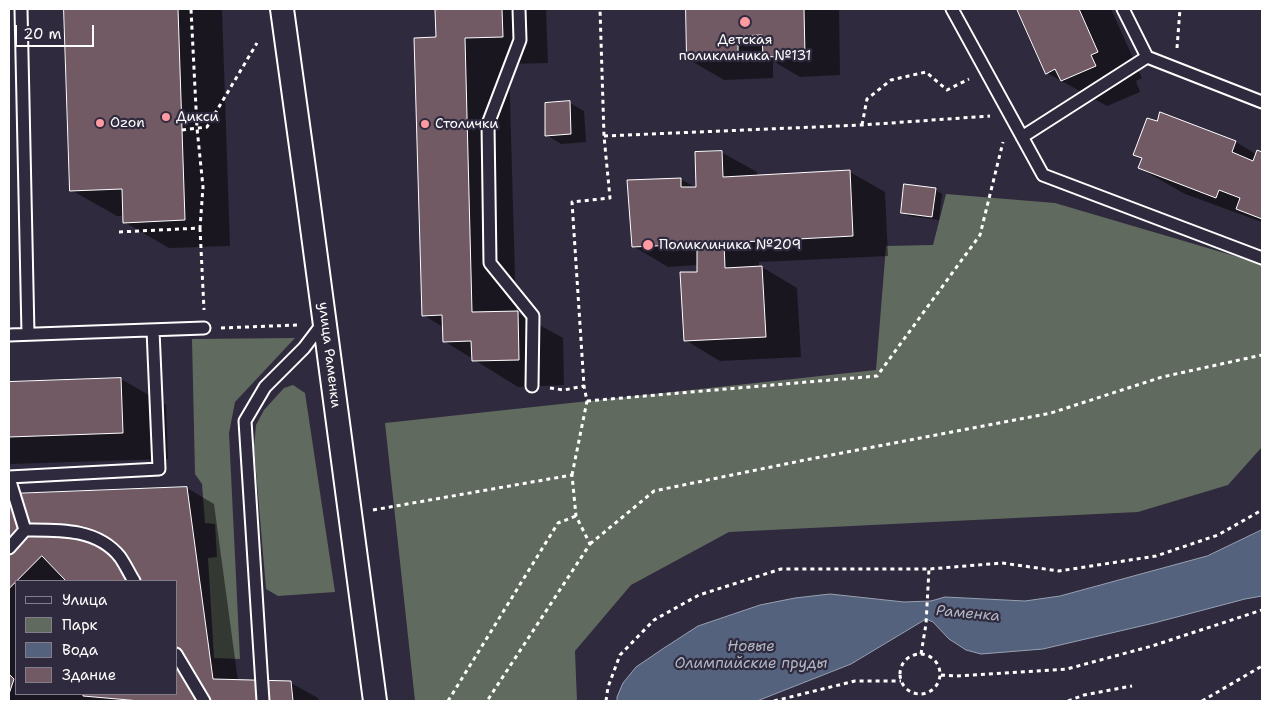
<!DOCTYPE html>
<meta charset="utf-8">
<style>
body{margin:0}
#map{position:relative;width:1271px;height:710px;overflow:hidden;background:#2f2a3d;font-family:"Shantell Sans",sans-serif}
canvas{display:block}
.frame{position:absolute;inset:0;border:10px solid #fff;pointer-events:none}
.legend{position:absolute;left:15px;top:580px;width:162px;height:115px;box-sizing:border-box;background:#2f2a3d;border:1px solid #827f8b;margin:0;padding:6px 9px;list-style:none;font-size:15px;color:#fff}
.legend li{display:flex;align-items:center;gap:10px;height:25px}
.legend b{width:25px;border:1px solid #827f8b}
.scale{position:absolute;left:15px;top:25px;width:79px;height:22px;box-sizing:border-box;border:2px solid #fff;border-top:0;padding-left:6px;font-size:15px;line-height:18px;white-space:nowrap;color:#fff;-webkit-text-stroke:4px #2f2a3d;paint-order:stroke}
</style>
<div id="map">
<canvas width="1271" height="710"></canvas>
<div class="frame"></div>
<ul class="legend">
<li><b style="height:6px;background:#2f2a3d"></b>Улица</li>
<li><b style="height:14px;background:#616a5e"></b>Парк</li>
<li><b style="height:14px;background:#54627e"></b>Вода</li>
<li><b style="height:14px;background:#725a65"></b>Здание</li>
</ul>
<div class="scale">20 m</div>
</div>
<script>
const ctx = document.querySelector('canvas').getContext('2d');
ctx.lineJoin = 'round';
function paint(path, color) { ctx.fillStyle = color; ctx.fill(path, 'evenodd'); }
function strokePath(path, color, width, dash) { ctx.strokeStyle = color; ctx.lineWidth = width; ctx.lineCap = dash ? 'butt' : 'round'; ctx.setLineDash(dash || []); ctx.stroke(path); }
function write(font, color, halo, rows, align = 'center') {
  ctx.font = font + ' "Shantell Sans",sans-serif'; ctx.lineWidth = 4.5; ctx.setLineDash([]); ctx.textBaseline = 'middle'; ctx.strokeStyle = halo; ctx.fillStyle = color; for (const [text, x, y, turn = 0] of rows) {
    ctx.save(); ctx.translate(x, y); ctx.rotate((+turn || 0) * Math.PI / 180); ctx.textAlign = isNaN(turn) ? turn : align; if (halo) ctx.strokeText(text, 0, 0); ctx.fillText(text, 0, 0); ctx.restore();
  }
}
paint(new Path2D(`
 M946 194 1055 203 1262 264V447L1228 485 1138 512 729 532 631 585 575 651 577 701H415L385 423 876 370 886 246 933 245Z
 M295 338 235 402 229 433 240 659 214 658 208 558 217 557 215 524 205 523 202 484 195 474 192 339Z
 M293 385 305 393 335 592 278 596 266 589 254 447 256 425 264 410 284 388Z`), '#616a5e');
const water = new Path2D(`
 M1262 530V596L1245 599 1154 623 1043 649 981 654 966 650 949 639 933 622 926 619 851 664 757 701H617V697L623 683 636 667 664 648 698 626 760 605 795 598 830 594 904 602 931 601 945 597 1025 601 1060 596 1207 556Z`);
paint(water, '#54627e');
strokePath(water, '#98a1b2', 1);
paint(new Path2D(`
 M66 9H222L230 246 169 248 124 222V216H117L71 190Z
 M461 9H544L546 10 548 63 509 64 516 312 563 338 564 385 518 387 444 341 443 327 423 315 437 38Z
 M687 9H839L840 75 800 77 773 61V78L724 80 688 59Z
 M1018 9H1111L1142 78 1136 81 1140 92 1107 106 1047 73Z
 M570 103 584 111 586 142 561 144 547 135Z
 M1161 114 1236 142 1257 155 1258 152 1262 154V222L1185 194 1139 168 1143 159 1135 154 1158 122Z
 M721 152 757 172V176L850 172 885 192 888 256 759 262V268L762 267 797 288 801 357 720 361 685 340 699 273 698 265 668 267 633 246 681 179 698 189Z
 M935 190 942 194 939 220 909 216 902 212Z
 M121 379 166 405 168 459 9 464V383Z
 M187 488 214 504 238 681 291 683 318 698V701H9V495ZM16 581H176V694H16Z`), '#0007');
const building = new Path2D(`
 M64 9H178L185 220 123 223 122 189 70 191Z
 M460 9H502L503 37 465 38 472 312 518 311 519 360 472 361 471 341 443 342 442 315 422 316 414 38 436 37 435 10Z
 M686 9H804L805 56 763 57 762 35 738 36V59L687 60Z
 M1017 9H1079L1098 52 1091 55 1096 66 1061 81 1055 69 1046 74Z
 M570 101 571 134 545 136V103Z
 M1160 112 1236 141 1232 152 1253 161 1257 150 1262 152V219L1236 209 1240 198 1219 190 1216 198 1138 168 1142 158 1133 155 1147 118 1157 121Z
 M722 151 723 177 850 170 853 236 724 243 725 268 762 266 766 337 684 341 680 272H697V244L632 247 627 180 681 178V187H696L695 152Z
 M904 184 936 188 932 217 901 213Z
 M121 378 123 433 9 437V382Z
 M187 487 213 679 291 681 293 701H9V494ZM16 581H176V694H16Z
 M42 556 66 581H17Z
 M16 582V694H83V696L140 701H9V694L14 679 9 674V589Z`);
paint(building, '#725a65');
strokePath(building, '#fff', 1);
const lane = new Path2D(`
 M21 9 28 334
 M519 9 520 40 488 124 490 263 533 316 532 386
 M952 9 1043 175 1262 258
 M1123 9 1147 57
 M1022 137 1147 57 1262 102
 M9 335 204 328
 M9 477 159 469 153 330
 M9 478 25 530
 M9 548 25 530C58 530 97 528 120 557 125 564 129 573 134 581
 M176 654 204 701
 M263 701 245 421 265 387 304 348 323 323`);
const street = new Path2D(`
 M282 9 307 190 375 701`);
strokePath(lane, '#fff', 15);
strokePath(street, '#fff', 26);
strokePath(new Path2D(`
 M1177 48 1180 9
 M862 125 867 99 891 80 926 72 947 90 969 79
 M182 130 207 127 257 43
 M604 136 862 125 990 116
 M200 228 204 310
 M119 232 200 228 203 187 197 128 191 9
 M221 328 297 325
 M550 388 564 390 584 386
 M587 401 877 376 980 235 1003 142
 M572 475 587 401 584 386 572 202 610 198 604 136 600 9
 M373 510 572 475 576 516 590 544 487 701
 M590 544 654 491 805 460 1051 413 1162 377 1262 355
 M900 674a20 20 0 1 1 40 0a20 20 0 1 1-40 0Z
 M921 654 926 624 929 569
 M941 675 956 676 1067 669 1152 646 1262 610
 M448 701 558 523 576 516
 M606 701 608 687 620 655 654 620 699 595 781 569H929L1002 563 1059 571 1156 556 1218 535 1262 510
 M774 701 855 681H901
 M1068 701 1084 695 1132 686
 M1202 701 1262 666`), '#fff', 3, [4, 4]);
strokePath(lane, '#2f2a3d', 11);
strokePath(street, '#2f2a3d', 22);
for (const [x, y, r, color] of [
 [745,22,6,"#ff9aa2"],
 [166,117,5,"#ff9aa2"],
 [100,123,5,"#ff9aa2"],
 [425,124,5,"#ff9aa2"],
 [648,245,6,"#ff9aa2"]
]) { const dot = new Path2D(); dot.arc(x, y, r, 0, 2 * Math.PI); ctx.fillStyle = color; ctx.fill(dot); strokePath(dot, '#2f2a3d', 2); }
write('14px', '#fff', '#2f2a3d', [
 ["Детская",745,40,"center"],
 ["поликлиника №131",745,56,"center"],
 ["Дикси",176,117],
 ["Ozon",110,123],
 ["Столички",435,124],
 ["Поликлиника №209",659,245]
], 'left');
write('14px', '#fff', '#2f2a3d', [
 ["улица Раменки",329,355,83]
]);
write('italic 15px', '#b2b8c5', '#2f2a3d', [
 ["Раменка",968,614,5],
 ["Новые",751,647],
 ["Олимпийские пруды",751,664]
]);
</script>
